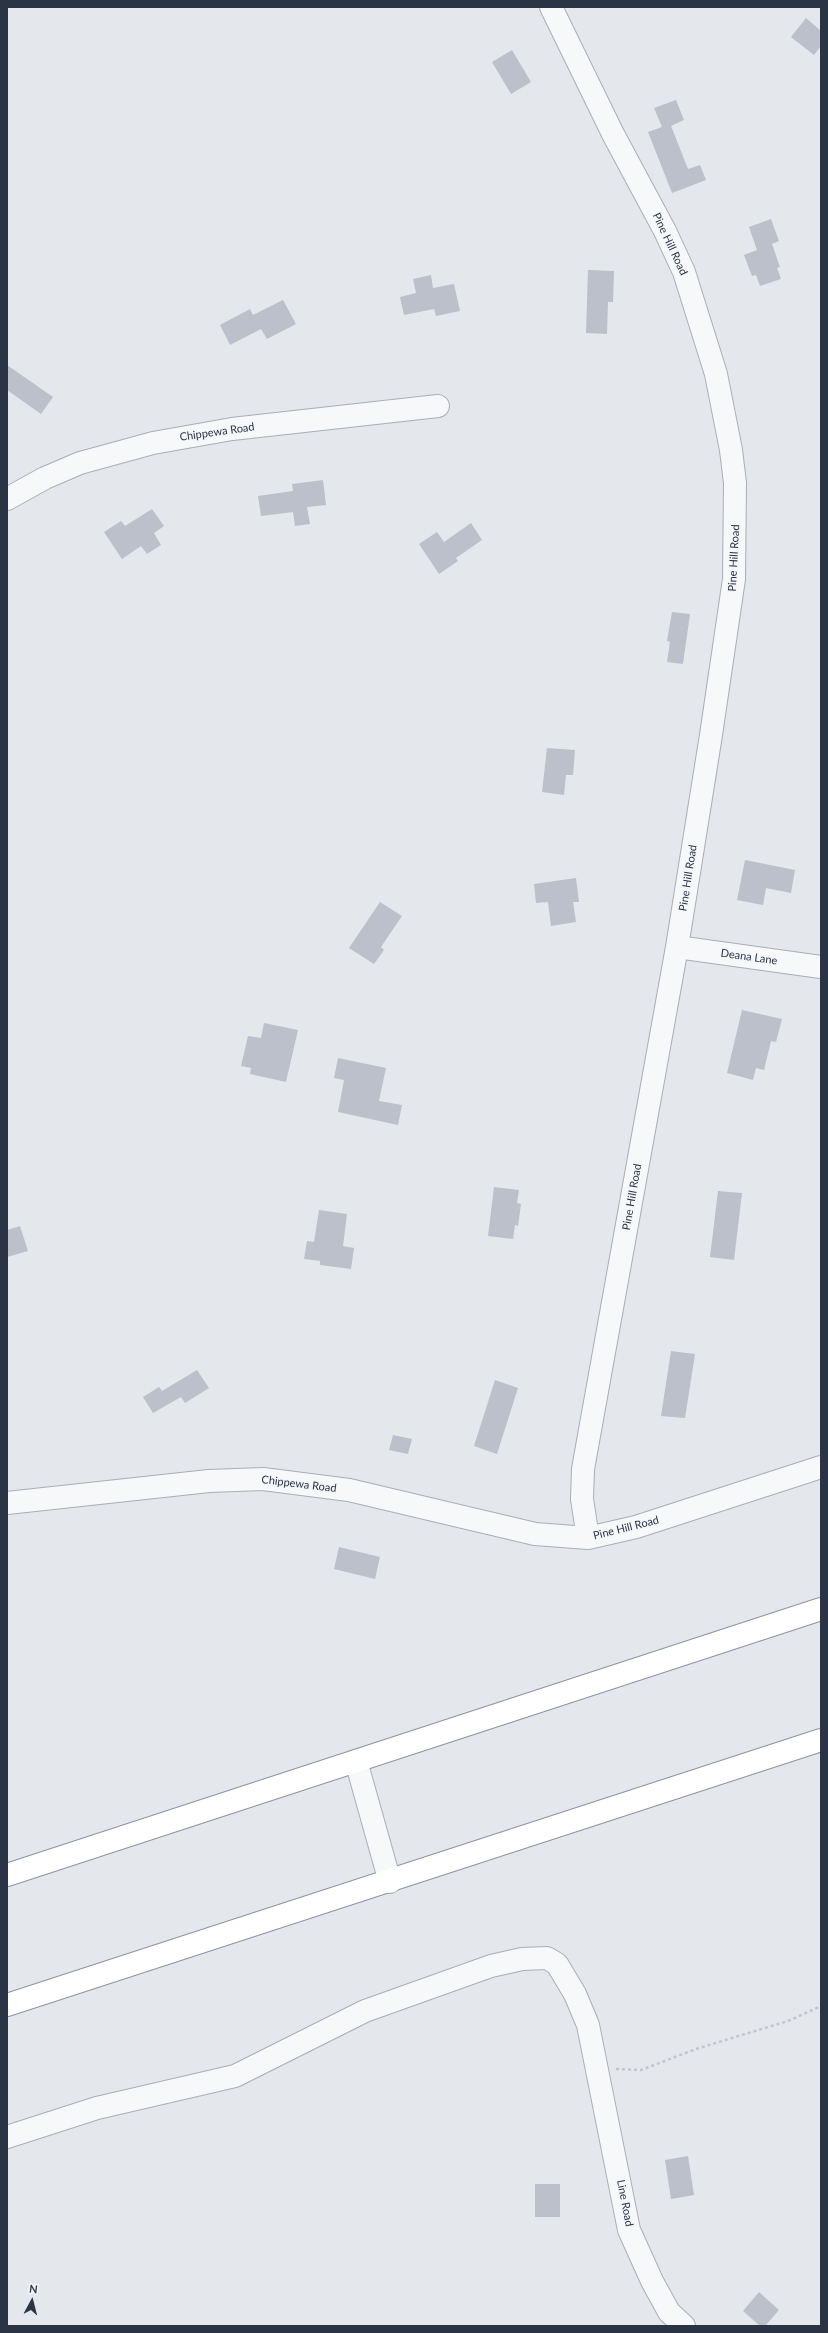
<!DOCTYPE html>
<style>
body{margin:0}
#map{position:relative;width:828px;height:2333px;overflow:hidden;background:#e4e7ec;font-family:Lato,sans-serif}
canvas{display:block}
.frame{position:absolute;inset:0;border:8px solid #2b3445;pointer-events:none}
.north{position:absolute;left:12px;top:2281px;width:40px;height:40px;-webkit-text-stroke:3px #f4f6f9;paint-order:stroke;rotate:7deg;font-size:11px;font-weight:700;line-height:16px;text-align:center;color:#2b3445}
.north::after{content:'';display:block;margin:auto;width:14px;height:18px;background:#2b3445;clip-path:polygon(50% 0,100% 100%,50% 72%,0 100%)}
</style>
<div id="map">
<canvas width="828" height="2333"></canvas>
<div class="frame"></div>
<div class="north">N</div>
</div>
<script>
const ctx = document.querySelector('canvas').getContext('2d');
ctx.lineJoin = 'round';
function paint(path, color) { ctx.fillStyle = color; ctx.fill(path, 'evenodd'); }
function strokePath(path, color, width, dash) { ctx.strokeStyle = color; ctx.lineWidth = width; ctx.lineCap = dash ? 'butt' : 'round'; ctx.setLineDash(dash || []); ctx.stroke(path); }
function write(font, color, halo, rows, align = 'center') {
  ctx.font = font + ' Lato,sans-serif'; ctx.lineWidth = 3; ctx.setLineDash([]); ctx.textBaseline = 'middle'; ctx.strokeStyle = halo; ctx.fillStyle = color; for (const [text, x, y, turn = 0] of rows) {
    ctx.save(); ctx.translate(x, y); ctx.rotate((+turn || 0) * Math.PI / 180); ctx.textAlign = isNaN(turn) ? turn : align; if (halo) ctx.strokeText(text, 0, 0); ctx.fillText(text, 0, 0); ctx.restore();
  }
}
paint(new Path2D(`
 M806 18 821 31V46L814 55 791 37Z
 M512 50 531 82 511 94 492 62Z
 M676 100 684 120 671 126 688 169 700 165 706 180 672 193 648 132 662 127 654 108Z
 M771 219 779 241 772 244 780 267 777 268 781 279 760 286 756 275 752 276 744 255 757 250 749 227Z
 M588 270 614 271 613 302H608L607 334 586 333Z
 M431 275 433 288 454 284 460 311 436 316 434 309 404 315 400 297 416 293 413 279Z
 M283 300 296 324 267 339 261 329 230 345 220 325 250 309 253 315Z
 M7 365 53 397 41 414 7 390Z
 M323 480 326 505 307 507 310 524 295 526 293 512 261 516 258 496 293 491 292 484Z
 M152 509 164 526 154 533 161 545 147 554 141 546 122 559 104 532 121 521 125 526Z
 M471 523 482 540 456 558 458 561 439 574 419 544 437 532 444 542Z
 M672 612 690 614 683 664 667 662 670 642 667 641Z
 M547 748 575 750 573 775H566L564 795 542 792Z
 M745 860 795 870 791 893 766 888 763 905 737 900Z
 M576 878 579 902H573L576 922 551 926 548 902 536 903 534 884Z
 M380 902 402 916 381 947 384 950 374 964 349 948Z
 M742 1010 782 1019 776 1042 771 1041 764 1070 756 1068 753 1080 727 1073Z
 M264 1023 298 1030 286 1082 250 1074 251 1068 241 1066 248 1036 261 1038Z
 M338 1058 386 1068 379 1101 402 1105 398 1125 338 1112 344 1080 334 1078Z
 M494 1187 519 1190 517 1203 521 1204 518 1226 515 1225 513 1239 488 1236Z
 M718 1191 742 1193 734 1260 710 1257Z
 M319 1210 347 1214 343 1246 354 1248 351 1269 320 1265V1261L304 1259 307 1241 314 1242Z
 M20 1226 28 1251 7 1257V1230Z
 M671 1351 695 1354 685 1418 661 1416Z
 M197 1370 209 1388 185 1403 181 1397 153 1413 143 1397 159 1387 162 1391Z
 M495 1380 518 1388 497 1454 474 1446Z
 M393 1435 412 1439 408 1454 389 1450Z
 M339 1547 380 1557 375 1579 334 1569Z
 M688 2156 694 2195 671 2199 665 2160Z
 M535 2184H560V2217H535Z
 M759 2292 779 2310 765 2326H760L743 2311Z`), '#bbc0ca');
const minor = new Path2D(`
 M551 7 613 134 665 231 684 272 716 374 731 450 735 483 734 579 711 735 677 947 583 1469 582 1499 588 1538 636 1527 821 1467
 M7 499 45 478 80 463 153 443 232 429 438 406
 M677 947 821 967
 M7 1503 209 1481 263 1479 349 1490 535 1534 588 1538
 M356 1761 390 1882
 M7 2137 97 2108 235 2076 365 2011 491 1966 522 1959 547 1958 557 1964 575 1994 588 2025 629 2230 652 2281 669 2312 684 2326`);
const highway = new Path2D(`
 M7 1875 821 1609
 M7 2005 821 1740`);
strokePath(minor, '#a9aeb7', 24);
strokePath(highway, '#8b94a3', 24);
strokePath(new Path2D(`
 M616 2069 641 2070 696 2049 788 2021 821 2006`), '#c2c5cb', 2.5, [3, 3]);
strokePath(minor, '#f7f8fa', 22);
strokePath(highway, '#fff', 22);
write('11px', '#2b3445', '#f4f6f9', [
 ["Pine Hill Road",670,244,65],
 ["Chippewa Road",217,432,-8],
 ["Pine Hill Road",734,558,-87],
 ["Pine Hill Road",688,878,-81],
 ["Deana Lane",749,957,8],
 ["Pine Hill Road",632,1197,-80],
 ["Chippewa Road",299,1484,7],
 ["Pine Hill Road",626,1528,-14],
 ["Line Road",625,2203,79]
]);
</script>
